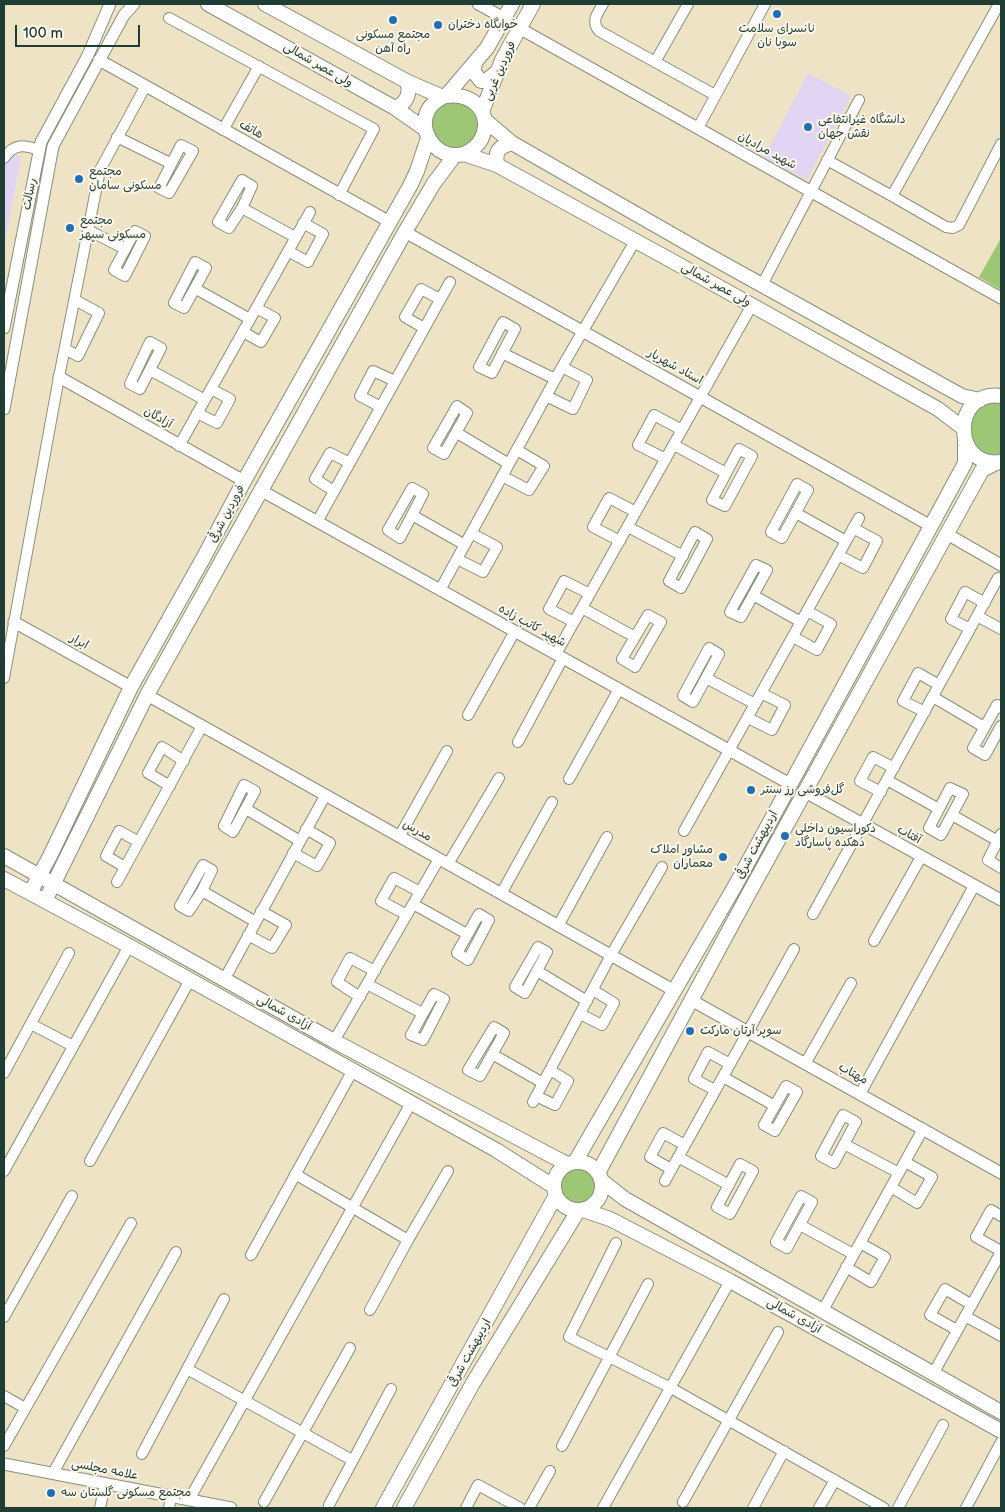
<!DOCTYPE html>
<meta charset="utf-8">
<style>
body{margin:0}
#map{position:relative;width:1005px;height:1512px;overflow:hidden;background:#efe3c5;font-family:"Balsamiq Sans",sans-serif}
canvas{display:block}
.frame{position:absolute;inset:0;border:5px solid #1f3d34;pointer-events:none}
.scale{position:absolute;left:15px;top:25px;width:125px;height:22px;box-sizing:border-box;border:2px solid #1f3d34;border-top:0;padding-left:6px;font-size:15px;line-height:18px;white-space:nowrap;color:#1f3d34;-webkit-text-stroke:4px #fbf7ec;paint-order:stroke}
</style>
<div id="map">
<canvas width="1005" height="1512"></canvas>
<div class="frame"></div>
<div class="scale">100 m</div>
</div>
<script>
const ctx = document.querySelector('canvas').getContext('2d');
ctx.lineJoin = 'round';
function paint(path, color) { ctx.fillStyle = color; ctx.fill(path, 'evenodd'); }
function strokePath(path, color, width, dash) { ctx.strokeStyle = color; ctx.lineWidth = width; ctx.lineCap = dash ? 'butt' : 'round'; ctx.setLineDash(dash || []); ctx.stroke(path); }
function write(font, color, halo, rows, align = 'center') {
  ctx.font = font + ' "Balsamiq Sans","Playpen Sans Arabic",sans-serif'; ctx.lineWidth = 4; ctx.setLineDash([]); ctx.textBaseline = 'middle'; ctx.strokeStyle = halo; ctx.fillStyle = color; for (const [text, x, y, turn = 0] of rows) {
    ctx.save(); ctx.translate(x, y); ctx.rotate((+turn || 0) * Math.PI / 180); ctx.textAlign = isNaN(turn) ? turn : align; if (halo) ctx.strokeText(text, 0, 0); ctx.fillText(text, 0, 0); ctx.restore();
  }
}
paint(new Path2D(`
 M808 73 851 96 807 180 764 158Z
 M12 153 21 157 4 247V164Z`), '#e2d4f3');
paint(new Path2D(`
 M432 125a23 23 0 1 1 46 0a23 23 0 1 1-46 0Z
 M1001 238V290L979 277Z
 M992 402H1001V454C967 461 956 413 992 402Z
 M557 1186a20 20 0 1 1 40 0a20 20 0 1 1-40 0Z`), '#9dc774');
const minor = new Path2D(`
 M603 4C597 14 591 21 599 31L715 95
 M169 18 374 129 339 195
 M655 62 688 4
 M698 128 765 4
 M223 130 259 66
 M117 137 170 163
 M181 145 193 151 169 193 159 188Z
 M4 158C14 143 24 145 39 150
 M827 160 892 196 946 227 953 228 959 225 1001 144
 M242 180 252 186 242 208 229 228 218 222Z
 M892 196 999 4
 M242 208 295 237
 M88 230 125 249
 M135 231 145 236 125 276 114 270Z
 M288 251 308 262 323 234 303 223
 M195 262 206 268 184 308 174 303Z
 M762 285 859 100
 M196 289 250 319
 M503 322 515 329 492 373 479 367Z
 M424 328 405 317 421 289 440 299
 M243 332 261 342 275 318 256 308
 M150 342 161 348 140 389 130 384Z
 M65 349 78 356 99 313 75 300
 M502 353 555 379
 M150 370 205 400
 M546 396 573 409 587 380 562 367
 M457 406 467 413 444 454 433 448Z
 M381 407 360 396 373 371 395 381
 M197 413 217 423 230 399 211 389
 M457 433 509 464
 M674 445 726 473
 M179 446 310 212
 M739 449 752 456 725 506 712 500Z
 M666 459 638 445 654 415 682 430
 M502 476 529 490 544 466 517 450
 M797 484 808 490 782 538 771 532Z
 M412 488 423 494 400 538 388 530Z
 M334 491 315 479 330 453 350 463
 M796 513 846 541
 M412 515 465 545
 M317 522 450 282
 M628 527 683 556
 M695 532 707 539 681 588 669 581Z
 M620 541 593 527 609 498 636 512
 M838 555 863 568 877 541 853 528
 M457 559 483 572 497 547 471 533
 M756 565 767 570 741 617 730 612Z
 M440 590 562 367 635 241
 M753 595 801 622
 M582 608 635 637
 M648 615 661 622 635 667 622 659Z
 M977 616 1001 629
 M574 622 549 609 564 581 590 594
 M970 629 951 619 965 592 985 603
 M793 637 817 650 831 624 807 611
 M709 648 719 654 693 702 683 696Z
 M556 654 752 305
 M4 678 59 377 100 170 145 87
 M706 678 755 704
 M933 697 984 727
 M1001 708 997 705 973 748 985 755 1001 726
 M925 712 903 701 918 673 939 685
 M468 715 515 631
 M748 718 772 730 785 705 761 693
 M518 742 563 658
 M569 779 619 689
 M887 780 939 809
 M244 785 255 791 233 832 224 826Z
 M170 786 148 773 162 747 184 761
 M950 788 963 794 941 835 929 828Z
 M881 792 860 781 873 757 894 768
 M246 809 300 841
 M952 815 998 841
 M684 831 859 518
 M1001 834 988 860 1001 868
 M399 837 447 751
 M293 853 317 866 330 843 306 829
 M448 864 499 778
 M203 865 212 870 202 891 189 911 180 906Z
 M125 867 106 856 119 831 139 842
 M117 882 202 726
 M202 891 256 922
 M501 894 552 802
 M413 904 467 934
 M479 914 489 920 468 960 457 953Z
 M813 914 998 578
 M407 915 381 901 394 878 420 892
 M558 926 607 837
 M248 935 272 948 286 925 261 911
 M874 941 921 857
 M538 947 547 952 525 993 515 987Z
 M537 971 587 1001
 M224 980 325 796
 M367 984 422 1013
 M434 994 444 999 423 1040 411 1035Z
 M360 997 337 982 350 958 375 971
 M580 1014 602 1025 614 1003 593 990
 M31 1024 73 1046
 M494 1027 504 1033 480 1076 468 1070Z
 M334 1041 439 859
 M492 1054 543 1083
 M805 1064 851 983
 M4 1073 69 953
 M723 1077 775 1106
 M786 1086 797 1092 775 1131 764 1125Z
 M715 1090 694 1079 708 1052 730 1064
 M860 1094 974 886
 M536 1096 555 1105 568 1081 550 1070
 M533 1102 611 955 662 867
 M843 1115 856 1122 834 1163 821 1156Z
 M844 1144 899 1173
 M678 1157 729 1185
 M90 1161 190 980
 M740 1164 753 1171 730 1214 717 1207Z
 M671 1169 650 1157 663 1133 685 1145
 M4 1171 129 946
 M295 1174 408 1240
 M665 1181 794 949
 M891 1187 917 1203 932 1177 905 1162
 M801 1196 812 1202 787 1248 776 1242Z
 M1001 1216 991 1210 976 1237 1001 1251
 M800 1225 853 1254
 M616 1243 569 1337 671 1388 884 1508
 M251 1255 353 1070
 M846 1267 871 1282 885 1257 860 1243
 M370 1310 408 1240 448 1171
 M822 1312 923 1129
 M965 1316 1001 1336
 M4 1317 72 1196
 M957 1330 930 1315 945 1289 972 1305
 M187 1369 352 1460
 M933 1374 1001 1252
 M4 1396 25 1408
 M4 1446 131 1223
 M562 1446 648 1284
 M142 1454 224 1299
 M53 1473 176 1252
 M189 1500 411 1103
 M264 1502 350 1348
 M683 1502 778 1332
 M329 1505 391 1389
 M100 1508 105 1484
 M169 1508 171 1497
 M466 1508 478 1485 520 1508
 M529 1508 550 1471
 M603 1508 730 1281
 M753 1508 784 1451
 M819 1508 835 1480
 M898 1508 943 1425
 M966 1508 1001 1442`);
const tertiary = new Path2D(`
 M478 4 504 18
 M519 28 1001 298
 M99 60 390 222
 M405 232 931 526
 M4 328 41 142 88 55 110 4
 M59 377 244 481
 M4 409 53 146 124 15 134 4
 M262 491 790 784
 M947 534 1001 565
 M14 622 131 687
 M147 695 673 990
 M805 792 1001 900
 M691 1000 1001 1173
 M4 1464 231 1508`);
const secondary = new Path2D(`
 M208 4 395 108 425 129
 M265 4 408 82 443 97
 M475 64 473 71 481 81H486L497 72
 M446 96 487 48 512 4
 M443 97C401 117 441 177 475 147 481 142 484 134 485 127 486 104 466 93 446 96
 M395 108C407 103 410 95 408 82
 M482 112 502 60 533 4
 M485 120 512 143 706 254 962 396 980 400
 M464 154 497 165 694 273 938 409 963 428
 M497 165C495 151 498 147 512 143
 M1001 462C952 469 951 389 1001 396
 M4 856 334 1041 567 1164
 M4 879 129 946 496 1150 553 1186
 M30 893 50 856 131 687 205 555 244 481 410 186 417 171 428 138
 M45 901 147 695 405 232 434 183 455 155
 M554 1186a24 24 0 1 1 48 0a24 24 0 1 1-48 0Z
 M575 1162 735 886 931 526 965 463V442
 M598 1173 748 895 982 470 996 463
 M602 1181 625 1199 1001 1412
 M583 1210 610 1219 730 1281 1001 1431
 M383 1508 555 1197
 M404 1508 473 1383 578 1211`);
strokePath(minor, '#87907c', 12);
strokePath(tertiary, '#87907c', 13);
strokePath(secondary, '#87907c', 16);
strokePath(minor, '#fff', 10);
strokePath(tertiary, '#fff', 11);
strokePath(secondary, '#fff', 14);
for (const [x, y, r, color] of [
 [777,14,5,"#1f6fb2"],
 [393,20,5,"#1f6fb2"],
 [438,25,5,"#1f6fb2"],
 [808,127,5,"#1f6fb2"],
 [79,179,5,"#1f6fb2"],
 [70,228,5,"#1f6fb2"],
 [751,790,5,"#1f6fb2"],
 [785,836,5,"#1f6fb2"],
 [723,857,5,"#1f6fb2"],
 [690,1031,5,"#1f6fb2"],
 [51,1493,5,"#1f6fb2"]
]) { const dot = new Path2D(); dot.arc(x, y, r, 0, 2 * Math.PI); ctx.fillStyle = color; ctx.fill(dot); strokePath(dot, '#fbf7ec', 2); }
write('12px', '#1f3d34', '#fbf7ec', [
 ["خوابگاه دختران",448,25],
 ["نانسرای سلامت",777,29,"center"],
 ["سوبا نان",777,43,"center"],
 ["مجتمع مسکونی",393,35,"center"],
 ["راه آهن",393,49,"center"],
 ["دانشگاه غیرانتفاعی",818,120],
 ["نقش جهان",818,134],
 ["مجتمع",89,172],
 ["مسکونی سامان",89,186],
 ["مجتمع",80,221],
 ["مسکونی سپهر",80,235],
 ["گل‌فروشی رز سنتر",761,790],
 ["دکوراسیون داخلی",795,829],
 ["دهکده پاسارگاد",795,843],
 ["مشاور املاک",713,850,"right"],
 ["معماران",713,864,"right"],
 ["سوپر آرتان مارکت",700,1031],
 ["مجتمع مسکونی گلستان سه",61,1493]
], 'left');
write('12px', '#1f3d34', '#fbf7ec', [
 ["ولی عصر شمالی",318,65,30],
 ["فروردین غربی",500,71,-66],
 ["هاتف",251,130,29],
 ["شهید مرادیان",767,151,29],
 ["رسالت",30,194,-79],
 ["ولی عصر شمالی",716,285,29],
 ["استاد شهریار",675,367,29],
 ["آزادگان",158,418,30],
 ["فروردین شرقی",227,514,-62],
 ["شهید کاتب زاده",532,626,29],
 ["ابرار",79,642,29],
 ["مدرس",417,831,29],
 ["آفتاب",909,835,29],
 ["اردیبهشت شرقی",757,845,-62],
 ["آزادی شمالی",284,1013,29],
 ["مهتاب",853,1074,29],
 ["آزادی شمالی",794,1316,29],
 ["اردیبهشت شرقی",470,1353,-61],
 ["علامه مجلسی",105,1470,11]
]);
</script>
